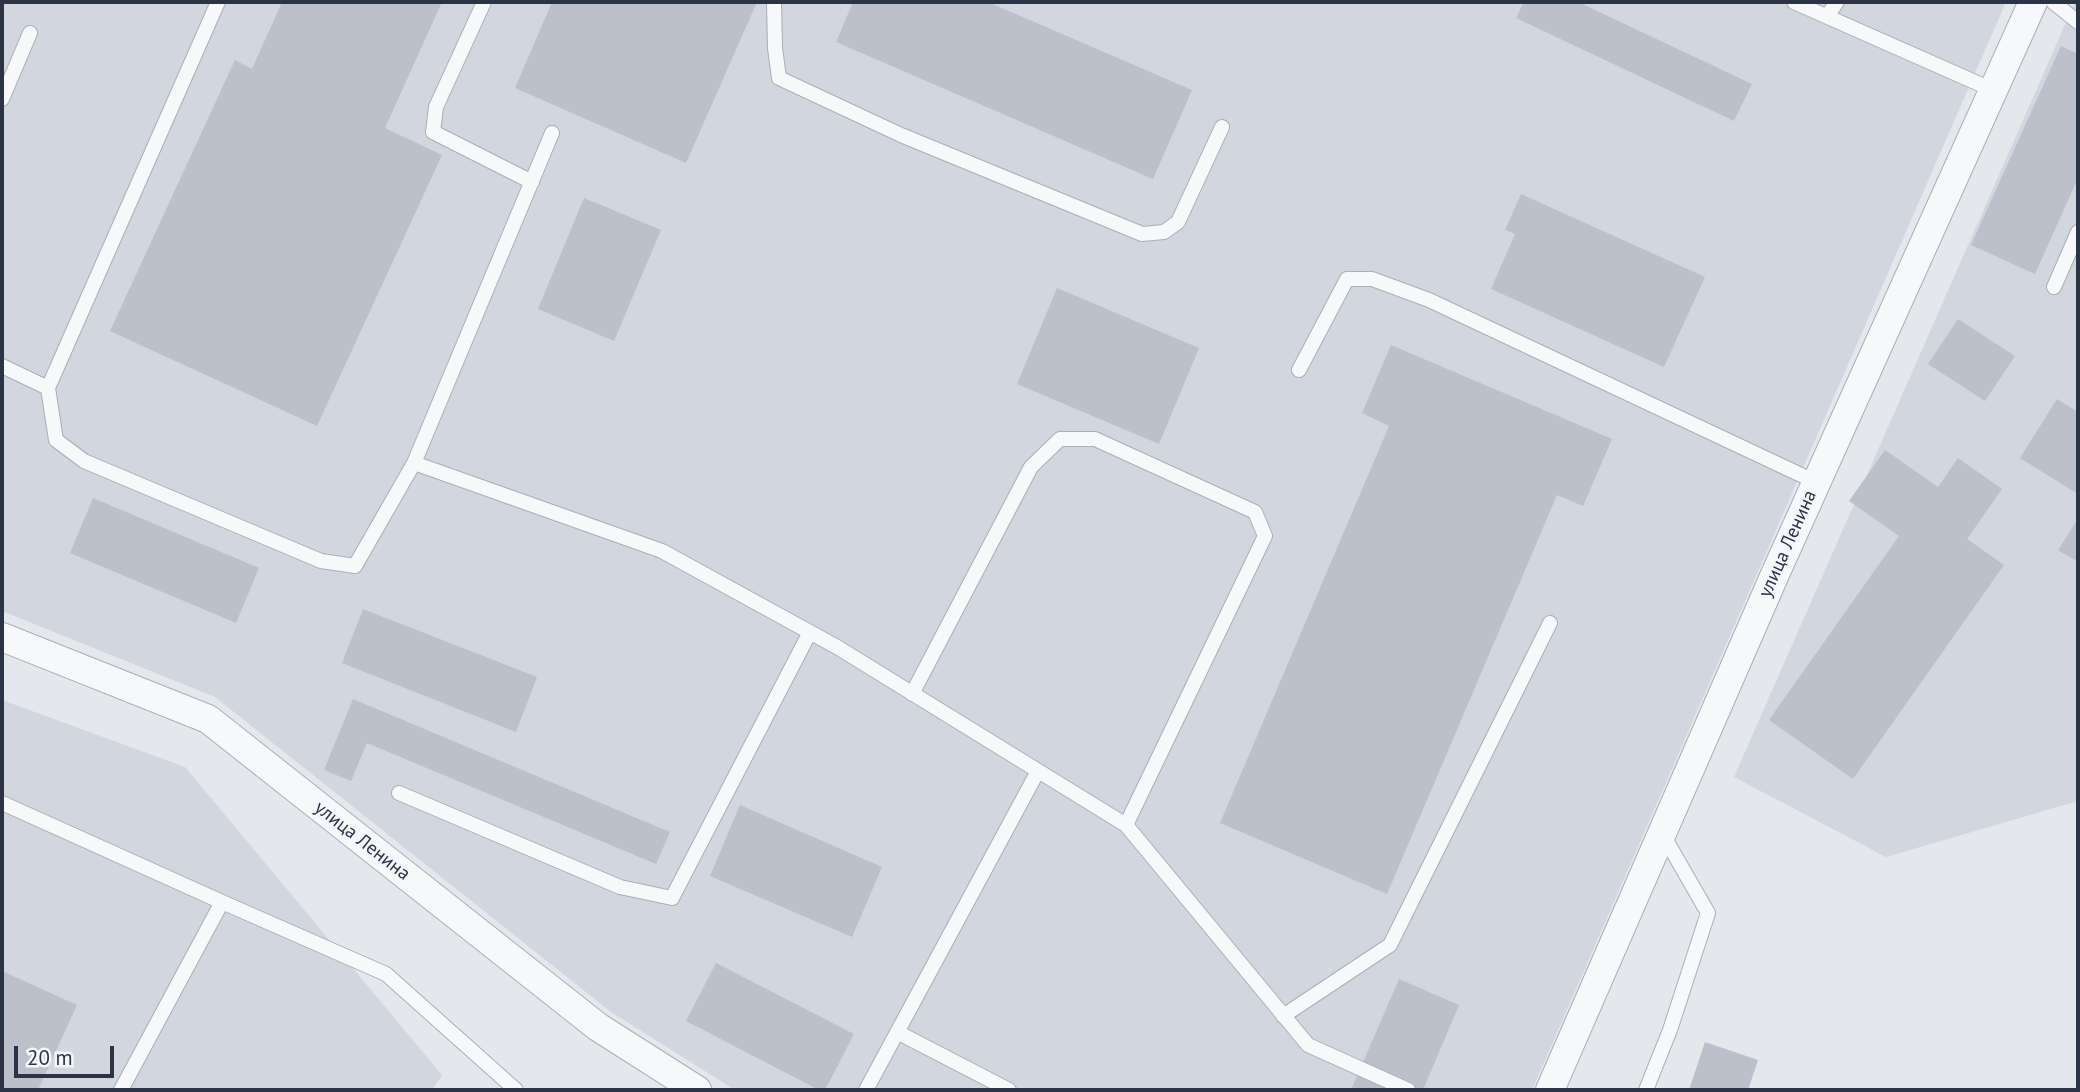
<!DOCTYPE html>
<meta charset="utf-8">
<style>
body{margin:0}
#map{position:relative;width:2080px;height:1092px;overflow:hidden;background:#e4e7ec;font-family:"PT Sans",sans-serif}
canvas{display:block}
.frame{position:absolute;inset:0;border:4px solid #2b3445;pointer-events:none}
.scale{position:absolute;left:14px;top:1046px;width:100px;height:32px;box-sizing:border-box;border:4px solid #2b3445;border-top:0;padding-left:9px;font-size:21px;line-height:24px;white-space:nowrap;color:#2b3445;-webkit-text-stroke:5px #f4f6f9;paint-order:stroke}
</style>
<div id="map">
<canvas width="2080" height="1092"></canvas>
<div class="frame"></div>
<div class="scale">20 m</div>
</div>
<script>
const ctx = document.querySelector('canvas').getContext('2d');
ctx.lineJoin = 'round';
function paint(path, color) { ctx.fillStyle = color; ctx.fill(path, 'evenodd'); }
function strokePath(path, color, width, dash) { ctx.strokeStyle = color; ctx.lineWidth = width; ctx.lineCap = dash ? 'butt' : 'round'; ctx.setLineDash(dash || []); ctx.stroke(path); }
function write(font, color, halo, rows, align = 'center') {
  ctx.font = font + ' "PT Sans",sans-serif'; ctx.lineWidth = 5; ctx.setLineDash([]); ctx.textBaseline = 'middle'; ctx.strokeStyle = halo; ctx.fillStyle = color; for (const [text, x, y, turn = 0] of rows) {
    ctx.save(); ctx.translate(x, y); ctx.rotate((+turn || 0) * Math.PI / 180); ctx.textAlign = isNaN(turn) ? turn : align; if (halo) ctx.strokeText(text, 0, 0); ctx.fillText(text, 0, 0); ctx.restore();
  }
}
paint(new Path2D(`
 M2 2H2006L1532 1090H735L611 1012 215 697 2 611Z
 M2075 2H2078V801L1886 857 1734 777Z
 M2 700 185 767 442 1075 432 1090H2Z`), '#d2d6de');
paint(new Path2D(`
 M282 2H442L385 128 442 155 317 426 110 331 235 60 252 69Z
 M552 2H757L686 163 515 88Z
 M853 2H988L1192 90 1153 179 836 42Z
 M1524 2H1578L1752 84 1734 121 1516 18Z
 M2061 46 2078 54V178L2035 274 1971 245Z
 M1521 194 1705 277 1664 367 1491 289 1515 234 1505 230Z
 M584 198 661 230 614 341 538 309Z
 M1057 288 1199 348 1159 444 1017 384Z
 M1958 319 2015 356 1985 401 1928 364Z
 M1391 345 1612 439 1583 506 1557 495 1387 894 1220 823 1389 426 1362 413Z
 M2057 399 2078 412V494L2020 458Z
 M1885 450 1938 487 1958 458 2002 489 1967 539 2004 565 1853 779 1769 720 1899 536 1849 501Z
 M93 498 259 568 236 623 70 553Z
 M2078 519V562L2058 550Z
 M363 609 537 677 516 732 342 663Z
 M353 699 670 832 656 864 367 743 351 781 324 770Z
 M740 805 882 867 852 937 710 876Z
 M716 963 854 1034 825 1090H819L686 1021Z
 M2 971 77 1005 38 1090H2Z
 M1399 979 1459 1005 1423 1090H1351Z
 M1705 1042 1758 1060 1748 1090H1689Z`), '#bbc0ca');
const lane = new Path2D(`
 M218 2 48 388 56 440 84 461 321 561 355 566 414 463 552 133
 M484 2 436 107 433 132 532 182
 M774 2 775 48 779 78 901 135 1142 234 1164 232 1178 222 1222 127
 M1794 2 1993 90
 M2053 2 2078 22
 M1827 16 1837 2
 M2 99 30 33
 M2054 287 2078 232
 M2 366 48 388
 M1299 370 1347 279H1372L1429 300 1816 482
 M414 463 662 551 837 647 1126 825 1308 1045 1408 1090
 M912 694 1031 467 1060 439H1095L1255 512 1265 536 1126 825
 M399 793 620 887 672 898 810 632
 M2 803 222 902
 M1283 1016 1390 945 1550 623
 M897 1032 1009 1090
 M121 1090 222 902 386 974 516 1090
 M866 1090 1038 771
 M1646 1090 1670 1030 1708 913 1662 833`);
const street = new Path2D(`
 M2 637 208 719 598 1027 697 1090
 M1550 1090 1776 572 2033 2`);
strokePath(lane, '#a9aeb7', 16);
strokePath(street, '#a9aeb7', 30);
strokePath(lane, '#f7f8fa', 14);
strokePath(street, '#f7f8fa', 28);
write('19px', '#2b3445', '#f4f6f9', [
 ["улица Ленина",1788,544,-66],
 ["улица Ленина",362,841,38]
]);
</script>
